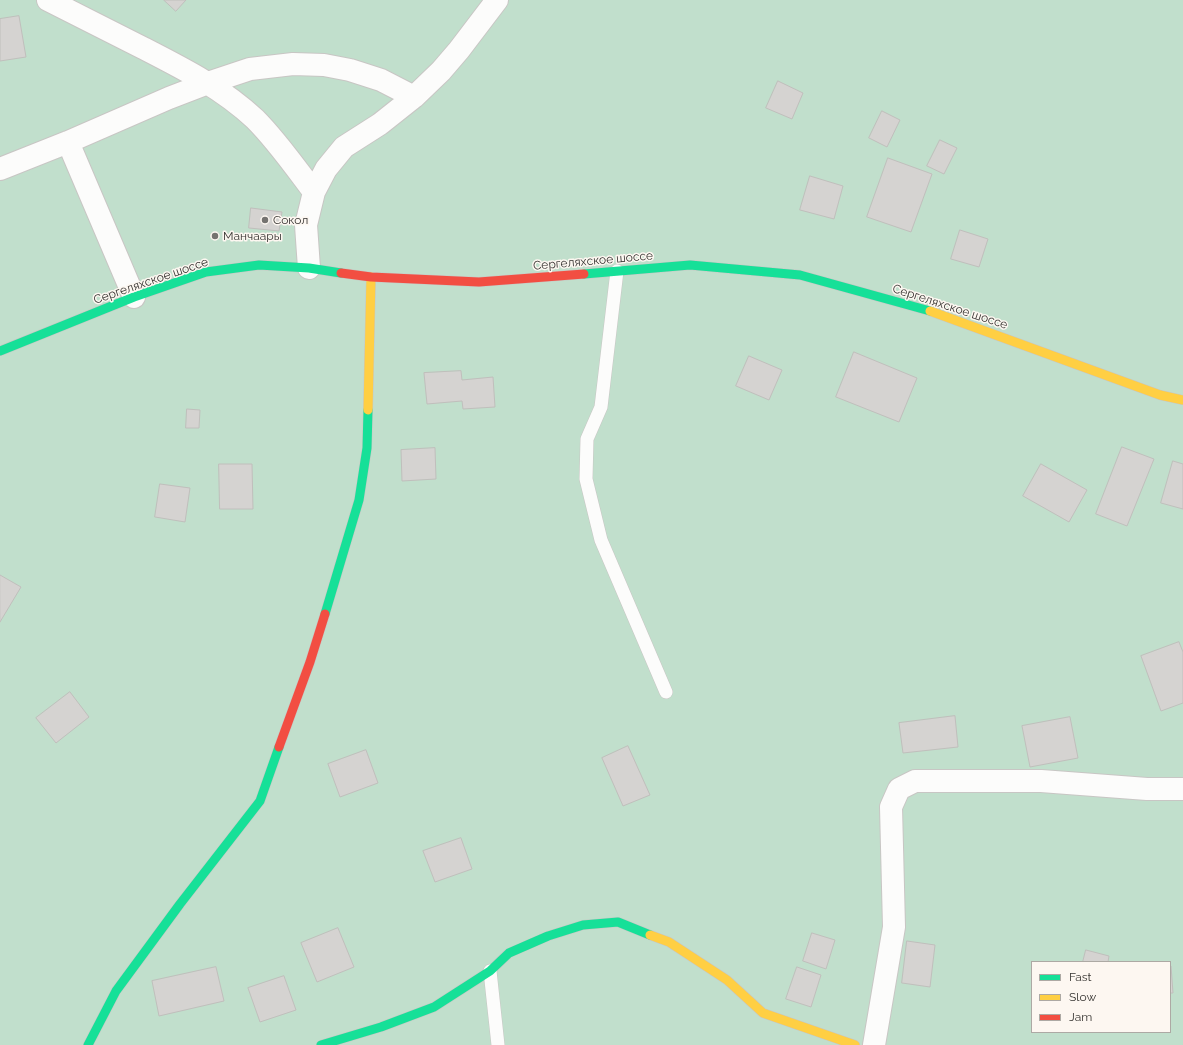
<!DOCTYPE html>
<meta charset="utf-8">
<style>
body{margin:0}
#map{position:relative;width:1183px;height:1045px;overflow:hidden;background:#edeae7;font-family:Raleway,sans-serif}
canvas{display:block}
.legend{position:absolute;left:1031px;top:961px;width:140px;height:72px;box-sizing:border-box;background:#fdf7f1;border:1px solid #ada9a4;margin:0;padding:5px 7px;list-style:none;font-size:12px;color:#353330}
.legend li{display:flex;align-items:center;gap:8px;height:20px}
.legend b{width:20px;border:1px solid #ada9a4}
</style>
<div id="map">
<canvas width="1183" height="1045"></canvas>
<ul class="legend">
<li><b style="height:5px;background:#16e098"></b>Fast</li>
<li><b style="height:5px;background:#ffcf43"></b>Slow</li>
<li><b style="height:5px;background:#f24e42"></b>Jam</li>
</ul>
</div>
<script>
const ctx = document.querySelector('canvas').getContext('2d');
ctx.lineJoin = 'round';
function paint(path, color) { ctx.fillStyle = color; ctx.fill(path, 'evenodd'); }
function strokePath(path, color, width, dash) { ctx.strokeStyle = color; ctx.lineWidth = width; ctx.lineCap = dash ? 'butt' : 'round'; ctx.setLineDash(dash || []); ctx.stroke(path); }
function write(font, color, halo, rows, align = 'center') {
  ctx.font = font + ' Raleway,sans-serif'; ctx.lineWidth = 3; ctx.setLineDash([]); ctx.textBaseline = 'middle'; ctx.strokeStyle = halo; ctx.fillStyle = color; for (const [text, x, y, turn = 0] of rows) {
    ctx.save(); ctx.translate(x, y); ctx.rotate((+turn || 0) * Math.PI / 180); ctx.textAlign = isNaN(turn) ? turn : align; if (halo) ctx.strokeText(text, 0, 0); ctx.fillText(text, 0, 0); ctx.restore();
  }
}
paint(new Path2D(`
 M0 0H1183V1045H0ZM1032 962H1170V1032H1032Z`), '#c1dfcc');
const building = new Path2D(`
 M164 0H186L176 11Z
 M19 16 26 57 0 61V19Z
 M778 81 803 93 792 119 766 108Z
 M882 111 900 120 887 147 869 138Z
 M940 140 957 148 944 174 927 166Z
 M888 158 932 174 911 232 867 217Z
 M810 176 843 186 834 219 800 210Z
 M251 208 282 212 279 231 249 228Z
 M960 230 988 239 979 267 951 259Z
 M854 352 917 378 899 422 836 397Z
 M749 356 782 370 769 400 736 386Z
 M461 371 462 380 493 377 495 407 463 409 462 401 427 404 424 373Z
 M187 409 200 410 199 428H186Z
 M1122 447 1154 459 1127 526 1096 514Z
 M435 448 436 479 402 481 401 450Z
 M1173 461 1183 464V509L1161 503Z
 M219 464H252L253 509H220Z
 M1041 464 1087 490 1069 522 1023 496Z
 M160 484 190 488 185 522 155 517Z
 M0 575 21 587 0 622Z
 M1179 642 1183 652V703L1161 711 1141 656Z
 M70 692 89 717 56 743 36 718Z
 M955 716 958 747 903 753 899 723Z
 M1070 717 1078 758 1030 767 1022 726Z
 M628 746 650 795 623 806 602 758Z
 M366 750 378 783 340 797 328 764Z
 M461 838 472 869 435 882 423 851Z
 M338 928 354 967 317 982 301 943Z
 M812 933 835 940 826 969 803 961Z
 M907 941 935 945 930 987 902 983Z
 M1086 950 1109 956 1108 962H1083Z
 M1170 966H1171L1173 993H1170Z
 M216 967 224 1001 159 1016 152 981Z
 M797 967 821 975 811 1007 786 999Z
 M284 976 296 1010 260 1022 248 988Z`);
paint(building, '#d5d3d1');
strokePath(building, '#c0bfbc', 1);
const lane = new Path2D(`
 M617 271 601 407 587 439 586 479 601 540 666 692
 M490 971 498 1045`);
const street = new Path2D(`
 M48 0C80 16 111 32 143 48 182 68 222 88 255 119 277 141 295 167 314 192L306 225 309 268
 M68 142 134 297
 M0 169 68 142 169 98 208 83 250 69 293 64 324 65 350 70 381 80 414 97
 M314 192 326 169 344 147 380 124 414 97 441 71 459 50 497 0
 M874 1045 894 927 891 807 899 789 915 781H1041L1147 789H1183`);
const fast = new Path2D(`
 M584 274 690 265 800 275 930 311
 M0 351 134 297 206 272 259 265 309 268 341 273
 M325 614 359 500 367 448 368 410
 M88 1045 116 991 180 904 260 801 279 747
 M321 1045 381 1027 434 1007 490 971 509 953 548 936 583 925 618 922 650 935`);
const slow = new Path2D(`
 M930 311 1160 395 1183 400
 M368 410 371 277
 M650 935 669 942 727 980 763 1013 855 1045`);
const jam = new Path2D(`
 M341 273 371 277 479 282 584 274
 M279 747 310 662 325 614`);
strokePath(lane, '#c8c6c4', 14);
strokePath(street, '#c8c6c4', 24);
strokePath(fast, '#c8c6c4', 10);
strokePath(slow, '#c8c6c4', 10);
strokePath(jam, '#c8c6c4', 10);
strokePath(lane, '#fcfcfb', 13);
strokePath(street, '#fcfcfb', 22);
strokePath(fast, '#16e098', 9);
strokePath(slow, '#ffcf43', 9);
strokePath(jam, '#f24e42', 9);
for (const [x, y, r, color] of [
 [265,220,4,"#757370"],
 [215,236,4,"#757370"]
]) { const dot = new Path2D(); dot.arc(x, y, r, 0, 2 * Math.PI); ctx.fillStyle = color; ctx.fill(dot); strokePath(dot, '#fdf7f1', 1.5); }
write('12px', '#353330', '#fdf7f1', [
 ["Сокол",273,220],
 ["Манчаары",223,236]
], 'left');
write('12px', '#353330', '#fdf7f1', [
 ["Сергеляхское шоссе",593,261,-5],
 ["Сергеляхское шоссе",151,281,-19],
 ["Сергеляхское шоссе",950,307,18]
]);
</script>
